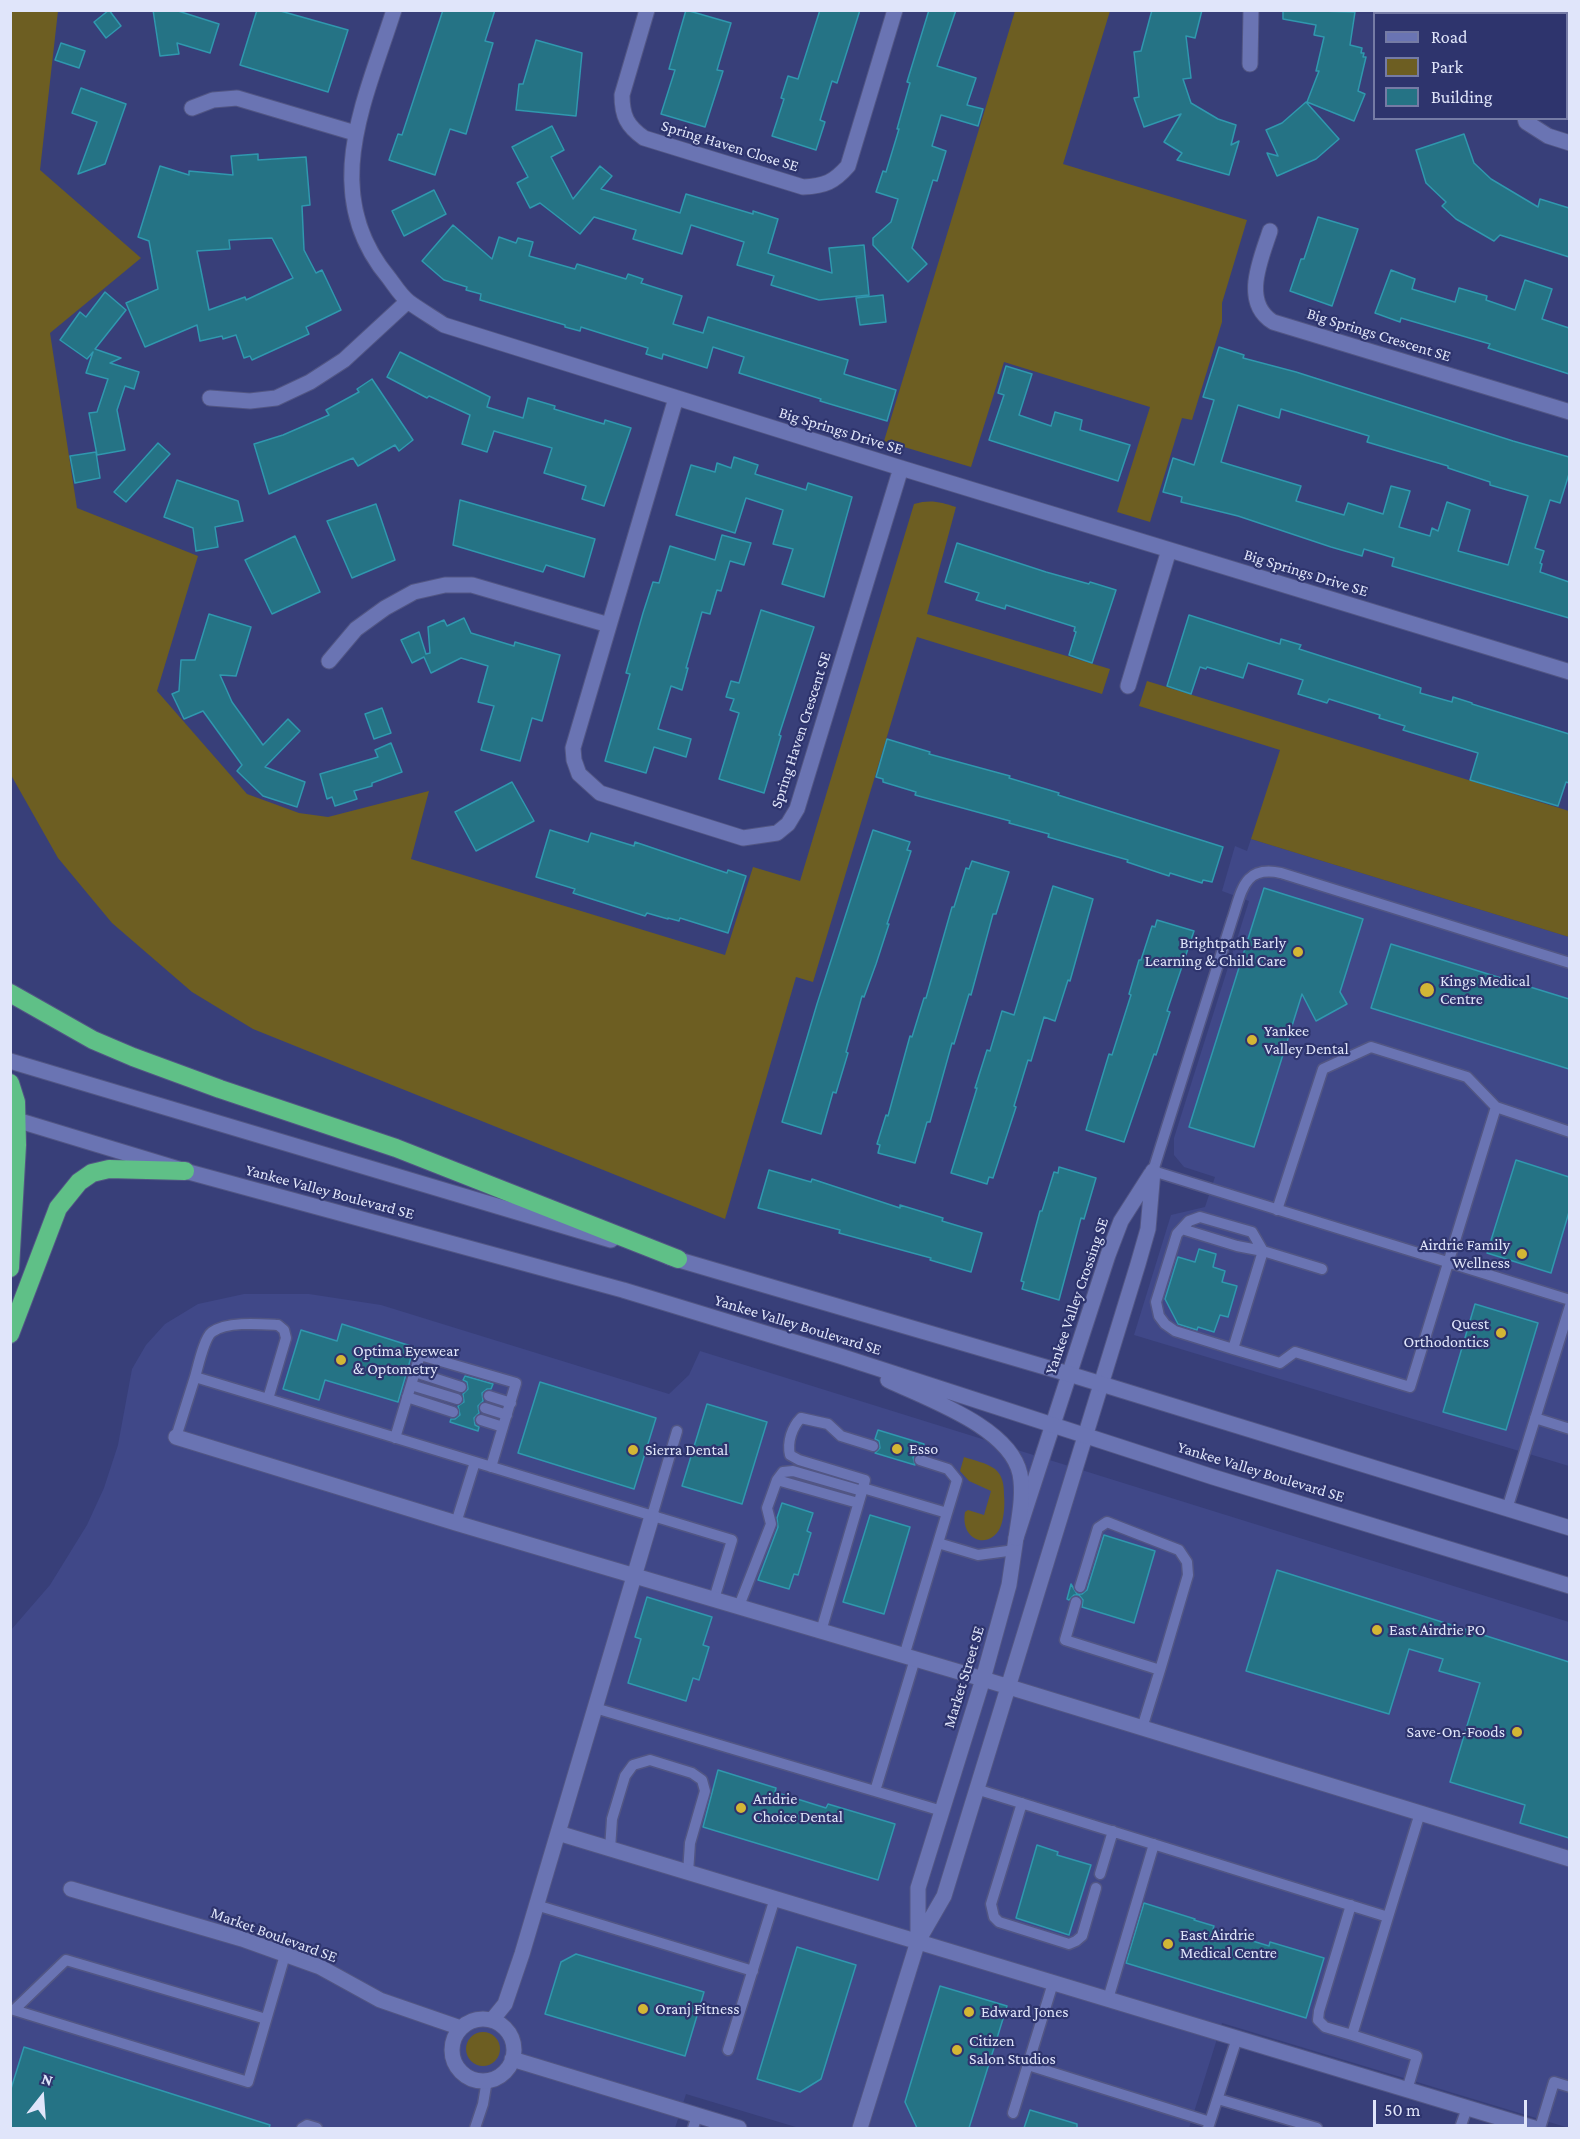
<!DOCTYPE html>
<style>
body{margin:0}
#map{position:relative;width:1580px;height:2139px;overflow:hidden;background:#383f79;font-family:"Crimson Pro",serif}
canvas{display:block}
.frame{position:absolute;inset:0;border:12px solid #e0e5fa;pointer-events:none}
.legend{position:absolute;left:1373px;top:12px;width:195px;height:108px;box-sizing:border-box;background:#2e346d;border:2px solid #757ba5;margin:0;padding:8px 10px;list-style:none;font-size:18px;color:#e0e5fa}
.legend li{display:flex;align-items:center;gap:12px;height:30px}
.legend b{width:30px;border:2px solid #757ba5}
.north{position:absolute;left:12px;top:2067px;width:60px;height:60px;-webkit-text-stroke:4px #2e346d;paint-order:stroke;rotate:17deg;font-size:16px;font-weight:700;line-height:24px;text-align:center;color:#e0e5fa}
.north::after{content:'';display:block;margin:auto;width:21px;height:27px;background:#e0e5fa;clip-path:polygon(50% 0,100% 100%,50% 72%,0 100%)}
.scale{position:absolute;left:1373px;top:2100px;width:154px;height:27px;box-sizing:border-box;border:3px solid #e0e5fa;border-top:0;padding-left:8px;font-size:18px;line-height:21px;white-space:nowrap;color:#e0e5fa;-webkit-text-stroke:4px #2e346d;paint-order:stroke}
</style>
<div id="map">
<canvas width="1580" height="2139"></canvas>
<div class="frame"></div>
<ul class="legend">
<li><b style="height:8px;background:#6a74b3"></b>Road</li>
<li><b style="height:16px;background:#6d5e22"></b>Park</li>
<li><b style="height:16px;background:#257385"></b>Building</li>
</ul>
<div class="north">N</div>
<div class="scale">50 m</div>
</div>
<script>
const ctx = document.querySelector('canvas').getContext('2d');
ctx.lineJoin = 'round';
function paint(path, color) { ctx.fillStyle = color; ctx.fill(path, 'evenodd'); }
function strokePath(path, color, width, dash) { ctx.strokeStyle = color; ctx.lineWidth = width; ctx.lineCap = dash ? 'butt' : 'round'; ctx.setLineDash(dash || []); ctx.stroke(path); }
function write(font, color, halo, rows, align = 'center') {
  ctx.font = font + ' "Crimson Pro",serif'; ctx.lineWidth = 4.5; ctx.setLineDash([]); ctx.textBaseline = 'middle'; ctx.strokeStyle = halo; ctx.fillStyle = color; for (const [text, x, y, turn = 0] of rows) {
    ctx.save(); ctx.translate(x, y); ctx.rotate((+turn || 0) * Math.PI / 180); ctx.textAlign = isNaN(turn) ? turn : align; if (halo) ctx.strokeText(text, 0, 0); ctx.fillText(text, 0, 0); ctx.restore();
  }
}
paint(new Path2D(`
 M1251 839 1569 937V1466L1134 1335 1171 1215 1205 1207 1215 1177 1184 1167 1174 1155V1138L1249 901 1222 891 1235 846 1247 851Z
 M244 1294H309L381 1305 669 1394 689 1375 700 1351 1569 1622V2128L1222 2023 1189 2128H799L686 2094 675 2128H11V1630L50 1585 87 1525 104 1488 118 1445 132 1369 146 1345 165 1324 198 1304Z`), '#404888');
paint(new Path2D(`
 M10 11H58L40 170 141 258 50 333 77 508 198 556 157 691 247 794 299 813 328 817 429 791 411 859 725 955 753 867 800 881 914 504C930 499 941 502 956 507L927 614 1110 669 1102 694 917 637 813 982 796 977 725 1219 253 1029 192 992 112 923 58 858 11 775Z
 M1015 11H1110L1063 164 1247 220 1222 303V322L1192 420 1182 418 1150 522 1117 512 1150 407 1004 362 971 467 884 441Z
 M1147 681 1569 811V937L1251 839 1280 750 1139 706Z
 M964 1457C973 1460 987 1463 995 1469 1003 1476 1004 1485 1004 1495 1005 1505 1004 1519 1000 1528 989 1550 960 1541 965 1512L968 1510 984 1515 991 1491 969 1481 960 1471Z
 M466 2049a17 17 0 1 1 34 0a17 17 0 1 1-34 0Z`), '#6d5e22');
const building = new Path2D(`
 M109 10 121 26 106 38 94 22Z
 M153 10H175L219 24 210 53 177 43 179 54 160 56Z
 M257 10H277L348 30 328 92 240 65Z
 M443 10H495L485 41 493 43 466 134 450 129 435 175 389 160 398 134 402 135Z
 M686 10 731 23 717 70 723 71 705 127 661 114 675 70 669 69Z
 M820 10H860L837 83 832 81 820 120 825 122 816 150 772 136 784 99 781 98 788 76 798 79Z
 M929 10H956L937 66 976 78 967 105 983 109 978 126 941 115 932 146 946 151 937 181 933 180 912 248 927 264 908 282 873 245V238L891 222 898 199 876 192 883 171 886 172 899 129H897L910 83 907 82Z
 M1152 10H1202L1195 38 1186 36 1191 78 1183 79 1191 103 1218 119 1236 125 1231 145 1239 141 1229 175 1177 160 1182 153 1164 142 1181 114 1144 127 1134 98 1139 97 1134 52 1141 51Z
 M1283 10 1355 12 1350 45 1362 48 1361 53H1364L1363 57H1366L1358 91 1365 94 1354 121 1307 102 1319 71H1316L1324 37 1314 35 1316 25 1283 19Z
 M536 40 582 53 576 116 516 110 519 84H523Z
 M61 43 85 51 79 68 55 60Z
 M81 88 126 104 105 164 78 174 97 122 72 113Z
 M1306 102 1339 139 1316 159 1277 176 1267 153 1278 156 1266 130 1282 123Z
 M552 126 564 150 551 157 573 199 600 166 612 176 601 189 680 213 686 194 753 214V211L778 219 768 253 832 273 829 248 864 245 869 295 819 300 771 285 774 276 737 265 744 242 691 225 682 254 633 239 636 230 594 217 580 234 540 203 530 208 517 183 528 177 512 147Z
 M1464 134 1474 163 1491 179 1538 207 1540 199 1569 208V257L1500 235 1494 241 1456 219 1442 206 1446 202 1426 183 1416 150Z
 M258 154V160L306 157 310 205 302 206 304 250 316 273 322 270 341 310 306 327 309 334 252 360 250 356 244 358 236 335 223 339 222 336 200 341 197 325 145 347 126 303 158 289 149 241 138 237 160 166 189 175V171L233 175 231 156ZM272 238 293 278 246 300 245 297 209 310 197 251 230 249 229 240Z
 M434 190 446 214 404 236 392 211Z
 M1318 217 1358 229 1332 306 1290 291 1301 259H1304Z
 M453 225 492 259 499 237 516 243 518 238 533 242 529 256 575 269 577 264 626 279 628 274 643 279 641 283 682 296 673 324 703 333 708 317 848 360 844 374 896 390 887 421 820 401 821 399 739 373 744 357 713 347 707 368 663 354 662 359 646 354 648 348 581 327 580 331 565 327V325L480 300 481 294 466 290 467 287 444 280 422 261Z
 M1391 270 1415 279 1412 289 1455 302 1459 288 1487 296 1486 300 1515 310 1525 280 1552 289 1542 319 1569 328V374L1488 348 1490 344 1401 318 1400 322 1375 313Z
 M105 292 126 310 95 349 121 358 110 363 139 372 134 389 125 386 117 410 125 450 97 455 89 413 97 412 108 379 86 373 93 352 87 359 60 340 80 312 86 317Z
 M883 295 886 322 860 325 856 298Z
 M1219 347 1244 355 1243 358 1296 372 1513 441 1569 457V474L1560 503 1550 500 1535 548 1544 551 1540 563 1542 564 1540 572 1569 582V618L1392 566 1394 558 1364 549 1362 556 1331 547 1238 516 1181 502 1182 497 1163 492 1173 458 1194 465 1214 400 1203 397ZM1238 405 1279 418 1281 409 1333 425 1369 436 1367 442 1448 466V468L1490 482V485L1528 496 1508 565 1458 551 1470 510 1447 502 1438 531 1432 528 1430 536 1399 527 1410 491 1391 486 1383 514 1348 503 1344 515 1296 501 1301 486 1221 462Z
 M400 352 490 397 487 407 523 418 528 398 555 406 554 409 604 424 605 420 631 428 604 506 582 499 586 486 544 473 552 448 494 431 487 452 462 444 470 415 429 396 427 398 387 377Z
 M1006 366 1032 374 1019 415 1051 426 1055 412 1082 420 1080 430 1130 445 1118 481 989 440 1004 395 998 393Z
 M372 379 413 440 399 451 395 445 358 466 353 458 269 494 254 444 283 435 329 415 326 410 359 392 357 389Z
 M158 443 170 454 126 502 114 492Z
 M96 452 100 478 75 483 70 456Z
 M734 457 758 465 755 474 806 490 808 483 852 497 824 597 782 584 793 549 773 544 783 510 746 498 735 533 676 515 691 465 715 472 717 463 731 468Z
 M177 480 238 501 243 521 215 527 218 547 196 551 193 528 164 517Z
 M460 500 595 539 584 577 546 565 543 572 453 545Z
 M376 504 395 560 352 578 327 521Z
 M722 535 751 543 744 565 730 561 721 591 717 590 710 614 702 612 686 668H688L682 690 671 686 658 729 691 739 686 757 654 747 646 773 605 761 630 674 626 673 643 613 653 582 659 583 670 546 715 560Z
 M295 536 320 592 272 614 245 560Z
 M957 543 1046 572 1089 584 1090 582 1116 590 1092 663 1069 655 1076 632 1074 631 1075 627 1006 605 1005 609 976 600 979 593 945 582Z
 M761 610 814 627 779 735 781 736 764 793 719 779 739 713 730 710 734 699 726 697 731 681 739 683Z
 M209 614 251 627 236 676 220 675 232 702 263 745 288 719 300 731 265 767 305 782 297 807 263 796 237 771 242 765 203 711 184 719 172 694 179 691 181 660H195Z
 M1189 615 1280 644 1281 639 1301 645 1299 649 1421 688 1420 693 1452 702 1453 697 1472 703V704L1569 734V783L1566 782 1558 806 1470 780 1478 753 1403 730 1405 726 1379 718 1380 715 1329 699 1327 703 1298 694 1303 680 1248 663 1243 678 1207 667 1206 669 1200 667 1191 694 1167 686Z
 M464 618 471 633 514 646 515 642 560 655 542 721 532 718 520 761 481 750 494 706 478 702 488 666 461 658 431 673 424 657 412 663 401 640 419 632 426 654 430 653 428 627 444 620 447 626Z
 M382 708 391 733 374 739 365 714Z
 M887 739 930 752 929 754 1010 776 1009 778 1059 793 1058 795 1223 847 1212 882 1203 880 1202 883 1170 873 1169 876 1127 862 1128 860 1048 837 1049 834 1009 823 1010 821 915 795 916 792 883 782V779L876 777Z
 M391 743 402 772 372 783V786L354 791 357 799 335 806 332 797 327 799 320 774 378 757 375 750Z
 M512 782 534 821 476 851 455 812Z
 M550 830 588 842 591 833 634 846 635 842 715 869 727 873 728 870 746 876 728 933 680 918 679 921 668 918V919L647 913 645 916 573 893 575 889 536 877Z
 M873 830 910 842 907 850 911 851 887 924H889L876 964 864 997 862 996 846 1052 848 1053 836 1093 833 1092 821 1134 782 1122 817 1004Z
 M972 861 1009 872 996 914H993L971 995 969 994 954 1044 952 1043 930 1122H927L915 1163 878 1153 880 1145 877 1144 886 1115 888 1116 910 1036 912 1037 924 998H926L952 907H954L966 868 969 869Z
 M1053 886 1093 899 1070 981 1068 980 1055 1021 1044 1017 1031 1061 1028 1060 1014 1106 1016 1107 993 1178 989 1177 987 1184 951 1173 977 1088H975L987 1050 990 1051 1002 1011 1014 1015Z
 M1264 888 1363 919 1340 992 1347 1004 1316 1021 1302 994 1254 1147 1189 1127Z
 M1157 920 1194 931 1167 1011 1170 1012 1156 1055 1154 1054 1124 1142 1086 1130 1109 1054 1112 1055 1131 995 1129 994 1139 960H1141L1152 926 1155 927Z
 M1391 944 1569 999V1069L1371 1008Z
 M1516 1160 1569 1177V1212L1551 1273 1487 1253Z
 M1059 1167 1096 1178 1084 1219 1081 1218 1059 1300 1022 1289 1024 1282 1021 1281 1040 1211H1042L1054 1172 1058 1173Z
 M769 1170 811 1182 812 1179 900 1208V1205L943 1218 942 1221 982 1233 971 1272 930 1260 931 1258 839 1233 840 1230 758 1208Z
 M1199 1249 1216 1254 1213 1267 1225 1271 1222 1282 1237 1286 1228 1317 1220 1315 1214 1332 1198 1327 1197 1330 1178 1324 1165 1299 1178 1257 1195 1262Z
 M1475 1304 1538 1323 1506 1430 1443 1412Z
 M342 1324 414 1347 398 1402 325 1380 319 1400 283 1389 301 1330 337 1341Z
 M465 1376 493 1384 491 1389H487L482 1393 483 1401 478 1406 479 1413 474 1418 475 1425 479 1427 478 1431 450 1422 451 1419H455L460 1415 458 1406 464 1402 463 1394 468 1389 467 1382 463 1380Z
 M540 1382 656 1418 634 1489 518 1453Z
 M707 1404 767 1422 742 1504 682 1486Z
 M878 1430 924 1444 922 1453H918L913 1457 915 1465 875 1453 880 1448 879 1441 875 1439Z
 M782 1503 813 1513 807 1531 811 1533 798 1575 794 1574 789 1589 758 1580 778 1527 777 1518Z
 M870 1515 910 1527 884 1614 843 1602Z
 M1104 1535 1155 1551 1134 1623 1082 1607 1083 1600 1079 1595H1074L1069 1600 1067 1599 1071 1584 1077 1594H1082L1087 1590Z
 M1277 1570 1569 1662V1838L1520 1823 1525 1805 1450 1782 1480 1683 1439 1671 1443 1659 1409 1649 1389 1714 1246 1671Z
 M647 1597 712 1617 703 1645 709 1647 699 1680 693 1678 686 1701 628 1683 641 1639 635 1637Z
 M718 1770 776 1788 775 1792 826 1808 828 1804 895 1824 878 1880 703 1827Z
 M1037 1845 1058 1852 1057 1855 1091 1865 1069 1935 1016 1918Z
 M1144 1903 1195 1919 1194 1920 1214 1926 1213 1929 1269 1946 1270 1942 1324 1958 1306 2018 1126 1963Z
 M797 1947 856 1965 821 2079 800 2092 757 2079Z
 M576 1954 704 1992 685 2056 545 2014 561 1962Z
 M940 1986 1007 2006 969 2128H917L905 2102Z
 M24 2047 270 2125 269 2128H10V2092Z
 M1030 2110 1077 2124V2128H1024Z`);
paint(building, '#257385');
strokePath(building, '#3098af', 1.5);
const service = new Path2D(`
 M1570 963 1281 873C1243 865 1242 891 1232 920L1153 1171 1570 1300
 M1277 1210 1323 1069 1371 1047 1467 1077 1496 1107 1570 1132
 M1182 1229 1237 1246 1263 1251
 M1322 1269 1263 1251 1233 1349 1280 1363 1295 1352 1410 1387 1496 1107
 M1233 1349 1175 1331 1165 1324 1159 1316 1156 1302 1177 1234 1189 1221 1200 1217 1252 1232 1263 1251
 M415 1372 461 1387
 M195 1377C198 1367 204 1338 212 1332 227 1321 261 1324 278 1325L284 1330 286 1338 268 1399
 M411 1385 457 1399
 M489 1396 511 1403
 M407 1397 453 1412
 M485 1408 507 1415
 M1535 1418 1570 1429
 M481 1420 503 1427
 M176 1437 195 1377 268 1399 732 1540 714 1599
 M395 1438 420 1355 516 1383 491 1467
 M920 1460 948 1469 957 1480 947 1513
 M777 1480 783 1472 793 1471 862 1491
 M863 1488 865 1480 799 1460 790 1455C787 1442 792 1427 801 1418L828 1424 841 1436 873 1446
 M1507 1509 1570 1306
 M652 1516 677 1431
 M456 1523 475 1462
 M938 1543 978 1555 1015 1550
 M1080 1587 1098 1528 1107 1522 1179 1550 1187 1562 1188 1575 1160 1670
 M1076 1602 1065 1640 1160 1670 1142 1728
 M739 1606 771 1524 767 1508 777 1480 858 1503
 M821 1631 863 1488 947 1513 904 1656
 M595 1708 942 1811
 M976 1789 1388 1917 1420 1813
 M875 1791 915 1659
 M1022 1803 991 1904 994 1917 999 1922 1069 1944 1076 1941 1082 1936 1096 1888
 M610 1849 612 1819 625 1776 633 1765 650 1760 692 1773 702 1780 705 1791 690 1843 688 1873
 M1100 1874 1113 1831
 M536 1905 753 1971
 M1351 1905 1319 2011 1318 2020 1325 2027 1352 2035
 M1388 1917 1352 2035 1417 2056 1407 2090
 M1108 1999 1154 1844
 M266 2019 66 1960 14 2010 248 2082 285 1955
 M728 2050 775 1898
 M1028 2065 1210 2122
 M1218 2099 1317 2128
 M1013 2113 1053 1983
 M302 2128 307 2125 317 2128
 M475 2128 483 2104 487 2080
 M693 2128 697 2116
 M1208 2128 1237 2038
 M1460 2128 1467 2108
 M1540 2128 1554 2082 1570 2087`);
const minor = new Path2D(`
 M394 10C365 101 318 194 389 278 395 286 401 296 409 302 420 310 432 317 444 325L901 468 1570 672
 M647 10 622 95C622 116 627 126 644 138L803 187C825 186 834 182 848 166L895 10
 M1514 14V10
 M1250 64 1251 10
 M192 108 213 100 237 98 355 133
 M1525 118 1526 122 1548 136 1570 143
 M1270 231C1261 259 1241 302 1273 322L1570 412
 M210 398 250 401 276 398 310 382 344 360 408 301
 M676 398 573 748 574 760 579 774 600 793 743 838 777 833 788 824 797 809 901 468
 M329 661 356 629 385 608 414 592 445 585H472L609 625
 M1128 686 1169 550
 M176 1437 456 1523 983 1679 1570 1859
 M558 1833 1534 2128
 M71 1889 242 1939 320 1967 380 2000 461 2028
 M918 1941V1888L983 1679 1009 1585 1016 1538 1108 1255 1121 1221 1151 1174
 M452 2050a31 31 0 1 1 62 0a31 31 0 1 1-62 0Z
 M492 2020 505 2004 522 1954 652 1516
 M512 2059 739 2128
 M860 2128 918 1941 944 1896 1138 1264 1148 1229 1153 1171`);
const secondary = new Path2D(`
 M10 1061 611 1240
 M10 1118 185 1171 623 1290 840 1356 1213 1477 1570 1586
 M669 1257 1069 1374 1570 1528
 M888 1380C927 1399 1010 1427 1020 1474 1024 1495 1019 1517 1016 1538`);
const motorway = new Path2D(`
 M10 993 93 1040 133 1057 220 1089 396 1148 678 1259
 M10 1083 16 1102 17 1145 10 1268
 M10 1334 58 1208 79 1182 92 1173 109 1169 185 1171`);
strokePath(service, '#525684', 13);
strokePath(minor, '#525684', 17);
strokePath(secondary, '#525684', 17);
strokePath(motorway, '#525684', 20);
strokePath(service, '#6a74b3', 10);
strokePath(minor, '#6a74b3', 15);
strokePath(secondary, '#6a74b3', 15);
strokePath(motorway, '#5fc087', 18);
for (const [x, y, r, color] of [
 [1298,952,6,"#d3b635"],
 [1427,990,8,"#d3b635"],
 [1252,1040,6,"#d3b635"],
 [1522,1254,6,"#d3b635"],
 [1501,1333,6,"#d3b635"],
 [341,1360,6,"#d3b635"],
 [897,1449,6,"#d3b635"],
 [633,1450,6,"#d3b635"],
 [1377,1630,6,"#d3b635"],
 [1517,1732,6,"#d3b635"],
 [741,1808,6,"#d3b635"],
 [1168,1944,6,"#d3b635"],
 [643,2009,6,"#d3b635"],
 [969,2012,6,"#d3b635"],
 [957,2050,6,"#d3b635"]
]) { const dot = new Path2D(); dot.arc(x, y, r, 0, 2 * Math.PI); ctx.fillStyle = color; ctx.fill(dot); strokePath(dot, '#2e346d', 2); }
write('16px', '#e0e5fa', '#2e346d', [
 ["Spring Haven Close SE",730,146,17],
 ["Big Springs Crescent SE",1379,335,17],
 ["Big Springs Drive SE",841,431,17],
 ["Big Springs Drive SE",1306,573,17],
 ["Spring Haven Crescent SE",801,730,-72],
 ["Yankee Valley Boulevard SE",330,1192,15],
 ["Yankee Valley Crossing SE",1077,1296,-71],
 ["Yankee Valley Boulevard SE",798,1325,17],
 ["Yankee Valley Boulevard SE",1261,1472,17],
 ["Market Street SE",964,1677,-73],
 ["Market Boulevard SE",274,1935,20]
]);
write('16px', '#e0e5fa', '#2e346d', [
 ["Brightpath Early",1286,943,"right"],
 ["Learning & Child Care",1286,961,"right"],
 ["Kings Medical",1440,981],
 ["Centre",1440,999],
 ["Yankee",1264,1031],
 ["Valley Dental",1264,1049],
 ["Airdrie Family",1510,1245,"right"],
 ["Wellness",1510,1263,"right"],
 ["Quest",1489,1324,"right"],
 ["Orthodontics",1489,1342,"right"],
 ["Optima Eyewear",353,1351],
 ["& Optometry",353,1369],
 ["Esso",909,1449],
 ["Sierra Dental",645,1450],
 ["East Airdrie PO",1389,1630],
 ["Save-On-Foods",1505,1732,"right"],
 ["Aridrie",753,1799],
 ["Choice Dental",753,1817],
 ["East Airdrie",1180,1935],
 ["Medical Centre",1180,1953],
 ["Oranj Fitness",655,2009],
 ["Edward Jones",981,2012],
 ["Citizen",969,2041],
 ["Salon Studios",969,2059]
], 'left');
</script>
